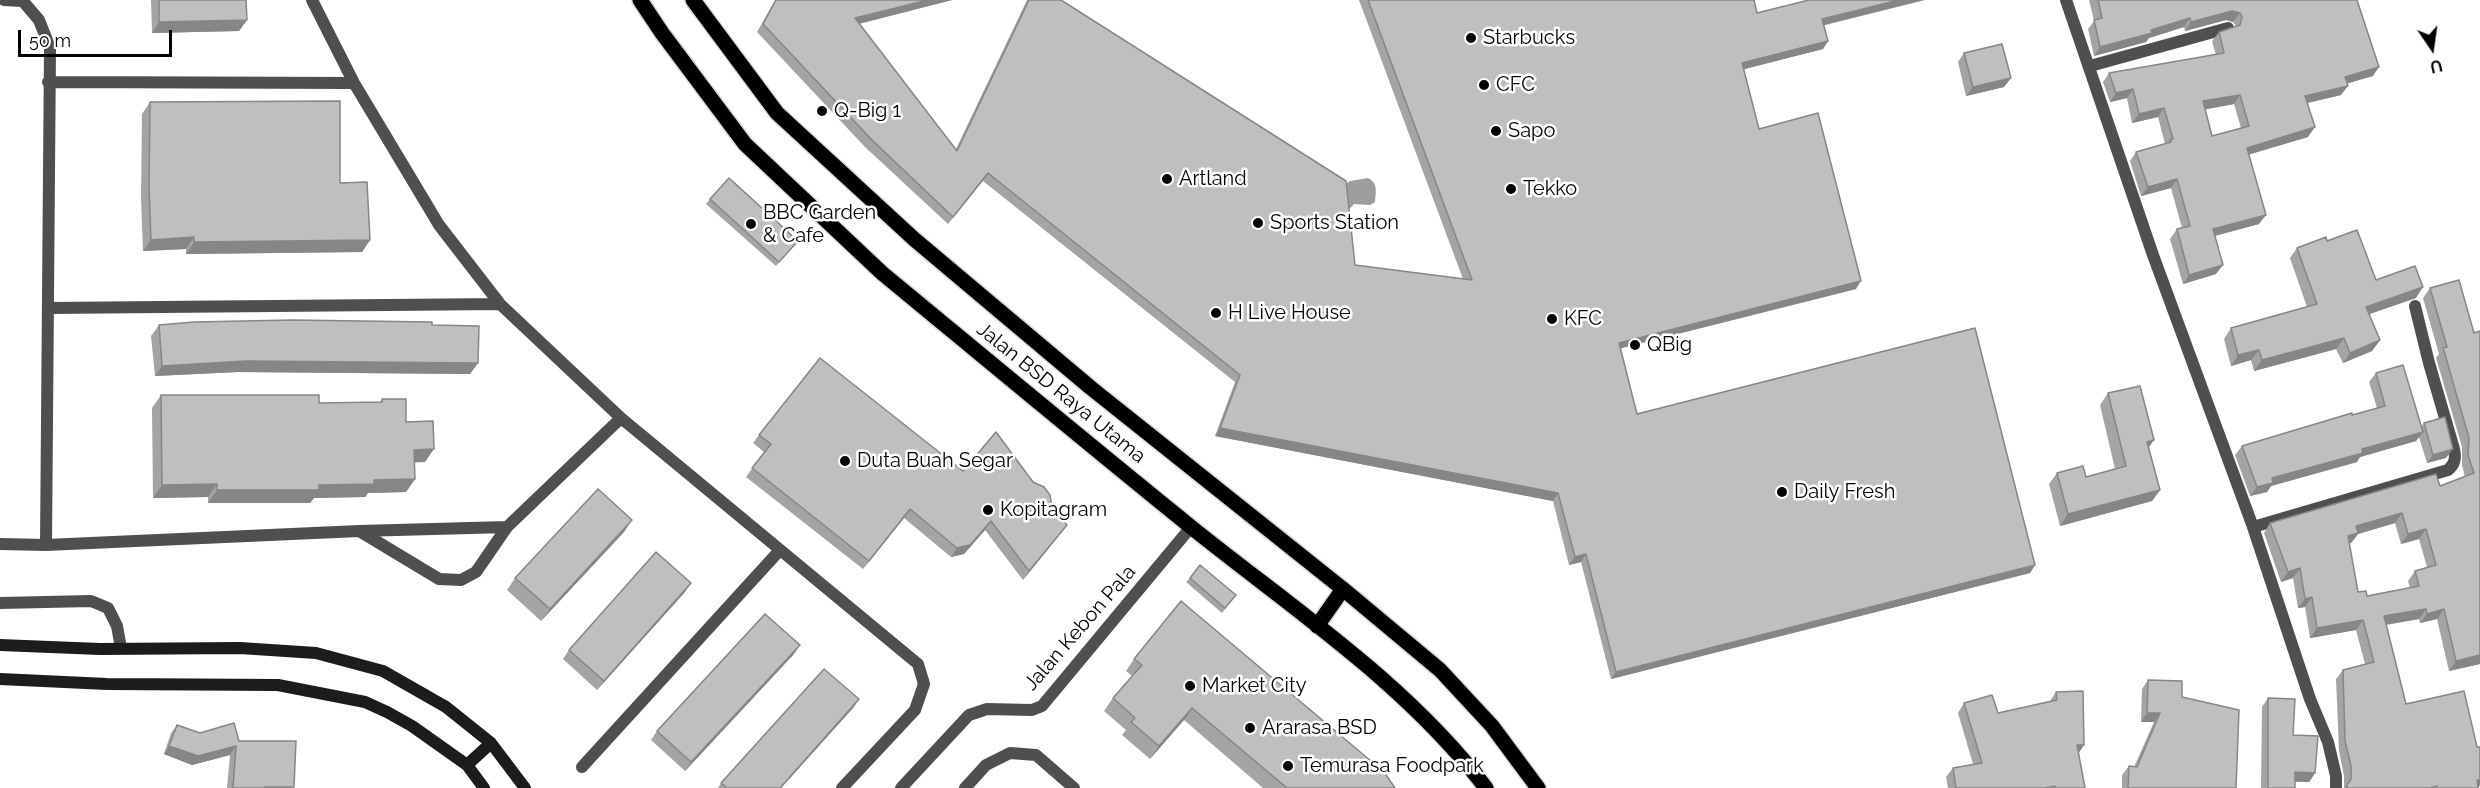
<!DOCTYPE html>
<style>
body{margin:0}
#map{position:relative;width:2480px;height:788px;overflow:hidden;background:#fff;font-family:Raleway,sans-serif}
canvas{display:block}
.north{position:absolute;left:2402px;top:18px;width:60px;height:60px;-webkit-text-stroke:4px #fff;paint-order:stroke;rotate:167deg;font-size:16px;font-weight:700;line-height:24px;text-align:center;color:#000}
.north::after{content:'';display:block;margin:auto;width:21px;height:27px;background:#000;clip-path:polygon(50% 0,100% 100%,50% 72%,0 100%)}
.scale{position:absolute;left:18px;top:30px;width:154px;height:27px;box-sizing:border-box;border:3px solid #000;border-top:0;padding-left:8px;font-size:18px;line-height:21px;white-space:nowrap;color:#000;-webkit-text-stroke:4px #fff;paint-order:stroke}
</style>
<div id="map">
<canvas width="2480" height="788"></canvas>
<div class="north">U</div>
<div class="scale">50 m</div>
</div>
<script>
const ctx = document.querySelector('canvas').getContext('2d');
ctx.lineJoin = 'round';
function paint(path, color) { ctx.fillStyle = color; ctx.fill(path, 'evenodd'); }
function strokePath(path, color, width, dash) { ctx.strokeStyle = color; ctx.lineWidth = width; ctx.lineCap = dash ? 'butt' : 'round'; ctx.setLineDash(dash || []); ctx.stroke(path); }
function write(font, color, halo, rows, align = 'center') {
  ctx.font = font + ' Raleway,sans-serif'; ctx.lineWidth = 5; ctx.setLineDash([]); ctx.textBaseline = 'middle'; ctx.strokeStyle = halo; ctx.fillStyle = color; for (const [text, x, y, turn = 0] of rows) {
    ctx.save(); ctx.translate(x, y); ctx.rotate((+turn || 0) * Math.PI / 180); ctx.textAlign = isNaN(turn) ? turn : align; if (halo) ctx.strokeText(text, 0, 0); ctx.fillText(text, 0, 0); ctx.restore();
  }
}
paint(new Path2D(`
 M1368 178C1378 183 1376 191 1375 202L1370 205 1354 204 1345 214 1333 192 1350 181Z`), '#9d9d9d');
const primary = new Path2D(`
 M640 0 662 33 745 144 882 273C985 358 1087 443 1191 527 1293 609 1406 683 1486 788
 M693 0 777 113 914 239 1091 388 1343 589 1440 670 1492 726 1538 788
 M1317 626 1343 589`);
strokePath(primary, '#dbdbdb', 18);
strokePath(new Path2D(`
 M4 0 22 1
 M312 0 354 83 439 225 500 304 621 418
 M2066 0 2153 255 2253 527 2310 699 2328 742 2336 776V788
 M2090 66 2228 28
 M48 82 354 83
 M48 308 500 304
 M2253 527 2448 470C2455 464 2456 458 2454 449L2429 363 2415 306
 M361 532 439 579 461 580 476 572 507 527
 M0 544 46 545 50 48 39 20 22 0
 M46 545 359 531 507 527 621 418 918 664 924 684 915 710 842 788
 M0 603 91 601 108 608 117 626 121 648
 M582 767 780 550
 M901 788 969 715 987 709 1032 710 1042 706 1191 527
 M965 788 986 765 1010 753 1036 755 1074 788`), '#4f4f4f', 12);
strokePath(new Path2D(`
 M0 645 100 649 240 648 316 653 383 671 446 707 491 743 525 788
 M0 679 107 684 278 685 365 702 387 712 412 726 467 765 484 788
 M467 765 491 743`), '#1c1c1c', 12);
strokePath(primary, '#000', 15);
paint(new Path2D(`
 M151 0H246L247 20 239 31 152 33Z
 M775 0H952L859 24 956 149 1027 0H1061L1355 265 1463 279 1359 0H1754L1757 13 1824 25 1828 41 1823 49 1744 69 1759 129 1856 289 1621 348 1637 414 2035 565 2030 573 1611 679 1581 562 1569 565 1553 501 1215 436 1235 382 983 181 948 224 865 147 757 32Z
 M2089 0H2357L2373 76 2347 83 2341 95 2307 103 2308 137 2249 154 2259 224 2215 236 2216 274 2183 284 2170 239 2177 229 2182 228 2171 188 2141 196 2130 161 2136 152 2165 144 2158 117 2132 123 2127 98 2110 102 2103 82 2109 73 2216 55 2212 41 2219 32 2236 26 2233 22 2226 20 2185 31 2184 27 2149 38 2146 42 2094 56 2088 29 2094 21ZM2234 104 2241 128 2212 136 2205 109Z
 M1964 53 2011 78 2004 87 1966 96 1958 62Z
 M150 102 340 183 370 240 362 252 186 254V249L143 251 141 198 142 114Z
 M710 199 798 241 776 266 706 204Z
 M2327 241 2376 280 2416 298 2369 314 2380 340 2372 351 2343 363 2336 349 2254 371 2251 360 2231 366 2224 339 2231 328 2307 307 2290 258 2297 248Z
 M2430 288 2474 333 2480 331V664L2449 671 2437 619 2420 623 2419 619 2386 625 2406 704 2480 750V785L2478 788H2344V776L2339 751 2336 679 2343 670 2365 664 2356 630 2310 638 2305 607 2298 608 2293 578 2281 582 2264 533 2270 523 2440 486 2465 477 2462 465V447L2437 361 2436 358 2439 354 2423 298ZM2395 523 2401 544 2419 539 2427 567 2415 571 2408 581 2410 588 2367 596 2358 592 2349 544 2351 543 2358 534Z
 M159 325H432L478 363 470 374 238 372 155 376 151 336Z
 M2376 373 2421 427 2424 423 2446 458 2427 463 2419 437 2416 441 2360 457 2357 462 2271 486 2267 492 2250 496 2235 455 2242 446 2377 408 2369 382Z
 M2108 393 2154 440 2149 447 2160 490 2152 501 2060 526 2049 484 2057 473 2086 477 2115 469 2100 405Z
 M161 395 319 403 380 402 382 399 406 422 425 462H415V479L406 492 368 493 365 497 314 498 310 503H208V497L153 498 152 408Z
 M759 435 963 471 1052 507 1060 534 1023 580 985 530 964 554 951 557 904 518 863 569 746 477 764 452 753 443Z
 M624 532 541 621 507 590 515 578Z
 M1190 578 1236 595 1222 613 1186 582Z
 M685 592 597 690 563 659 569 650Z
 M794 654 685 771 651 740 657 731Z
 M1134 659 1395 788H1263L1184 720 1150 759 1122 735 1126 730 1104 711 1113 698 1132 676 1126 671Z
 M2148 680 2182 697 2236 788H2122V775L2129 766 2134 767 2154 722H2141L2142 689Z
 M2056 692 2084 745 2078 753 2085 788H1948L1946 777 1953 768 1973 764 1958 713 1964 703 1998 713 2050 701Z
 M2268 698 2293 735 2315 773 2309 782H2295V788H2261L2262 707Z
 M859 699 853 708 781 788H718L721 783Z
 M177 725 200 733 239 741 293 788H227L230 755 192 765 164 754 171 733Z`), '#a4a4a4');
paint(new Path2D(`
 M928 0H952L850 26 855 18Z
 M1899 0H1925L1817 27 1822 19Z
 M2232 11 2240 13 2233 22 2226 20 2185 31 2191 22Z
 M2190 18 2184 27 2149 38 2146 42 2094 56 2100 47 2151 30Z
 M247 20 239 31 152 33 159 22Z
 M1828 41 1823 49 1737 71 1742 63Z
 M2379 67 2373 76 2339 86 2345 77Z
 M2011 78 2004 87 1966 96 1973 87Z
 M2348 86 2341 95 2299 105 2305 96Z
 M2133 89 2127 98 2110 102 2116 93Z
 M2240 95 2234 104 2197 111 2203 101Z
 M2164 108 2158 117 2132 123 2139 114Z
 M2315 127 2308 137 2241 157 2247 148Z
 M2177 179 2171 188 2141 196 2148 187Z
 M2266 215 2259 224 2206 238 2213 229Z
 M194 237 186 249 143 251 151 240Z
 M370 240 362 252 186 254 194 242Z
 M2223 265 2216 274 2183 284 2189 275Z
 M1861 281 1856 289 1614 350 1619 343Z
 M2423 287 2416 298 2358 318 2366 307Z
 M2344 338 2336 349 2254 371 2262 360Z
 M2380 340 2372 351 2343 363 2350 353Z
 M2259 350 2251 360 2231 366 2238 355Z
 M246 361 478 363 470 374 238 372 155 376 162 366Z
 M1220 428 1558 493 1553 501 1215 436Z
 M2423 432 2416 441 2360 457 2357 462 2271 486 2267 492 2250 496 2257 487 2272 478 2362 449Z
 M2154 440 2145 452 2147 442Z
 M434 449 425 462 405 463 414 450Z
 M2453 449 2446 458 2427 463 2433 455Z
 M415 479 406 492 368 493 365 497 314 498 310 503H208L217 490 319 485 374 480Z
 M217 484 208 497 153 498 162 485Z
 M2160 490 2152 501 2060 526 2068 514Z
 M910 509 904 518 863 569 869 561Z
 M2402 513 2395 523 2358 534 2351 543 2341 546 2348 536 2356 526Z
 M632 520 624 532 541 621 550 609Z
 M991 521 985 530 964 554 951 557 957 548Z
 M1067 525 1060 534 1023 580 1029 571Z
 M2426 529 2419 539 2401 544 2408 534Z
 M1586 554 1581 562 1569 565 1575 557Z
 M2035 565 2030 573 1611 679 1616 672Z
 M2300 568 2293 578 2281 582 2288 572Z
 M691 583 685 592 597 690 604 681Z
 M2312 597 2305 607 2298 608 2305 599Z
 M2426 609 2419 619 2377 626 2384 616Z
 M2444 609 2437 619 2420 623 2427 614Z
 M2363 620 2356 630 2310 638 2317 628Z
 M800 645 794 654 685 771 691 762Z
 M2480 655V664L2449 671 2456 661Z
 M859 699 853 708 781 788H780Z
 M1192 708 1184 720 1150 759 1159 746Z
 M2147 713H2160L2154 722H2141Z
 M2077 745H2084L2078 754Z
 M169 746H236L230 755 192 765 164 754Z
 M2295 772 2315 773 2309 782 2289 781Z
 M2477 780H2480V785L2478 788Z`), '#868686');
const building = new Path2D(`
 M159 0H246L247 20 159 22Z
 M776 0H928L855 18 957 151 1029 0H1061L1346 181 1355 265 1472 280 1368 0H1754L1757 13 1809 0H1899L1822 19 1828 41 1742 63 1759 129 1818 113 1861 281 1619 343 1637 414 1975 328 2035 565 1616 672 1586 554 1575 557 1558 493 1220 428 1240 375 988 173 953 217 871 139 763 24Z
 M2098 0H2357L2379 67 2345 77 2348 86 2305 96 2315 127 2247 148 2266 215 2213 229 2223 265 2189 275 2177 229 2190 226 2177 179 2148 187 2136 152 2171 142 2170 140 2173 139 2164 108 2139 114 2133 89 2116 93 2109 73 2224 53 2219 32 2240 25 2242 17 2240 13 2232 11 2191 22 2190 18 2151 30 2152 33 2100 47 2094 20 2102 18ZM2240 95 2249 126 2212 136 2203 101Z
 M2002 44 2011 78 1973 87 1964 53Z
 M340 101V183L367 182 370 240 194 242V237L151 240 149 187 150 102Z
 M729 178 798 241 779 262 710 199Z
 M2357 230 2376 280 2415 266 2423 287 2366 307 2380 340 2350 353 2344 338 2262 360 2259 350 2238 355 2231 328 2317 304 2297 248 2326 237 2327 241Z
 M2459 280 2474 333 2480 331V655L2456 661 2444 609 2427 614 2426 609 2384 616 2406 704 2464 691 2477 747H2480V780H2477L2478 788H2437V786L2430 788H2347V785L2351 779V766L2345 741 2343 670 2374 662 2363 620 2317 628 2312 597 2305 599 2300 568 2288 572 2270 523 2436 474 2440 486 2474 473 2468 455 2469 438 2444 351 2443 348 2447 347 2430 288ZM2402 513 2408 534 2426 529 2436 565 2415 571 2419 586 2367 596 2366 591 2358 592 2348 536 2358 533 2356 526Z
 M292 320 432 322V325L479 326 478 363 246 361 162 366 159 325 194 322Z
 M820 358 963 471 996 432 1033 482 1044 487 1050 495 1052 507 1067 525 1029 571 991 521 970 545 957 548 910 509 869 561 752 468 771 444 759 435Z
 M2403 365 2423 432 2362 449 2363 453 2272 478 2273 483 2257 487 2242 446 2352 413V415L2385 406 2376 373Z
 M2140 386 2154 440 2147 442 2160 490 2068 514 2057 473 2083 466 2086 477 2126 466 2108 393Z
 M161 395H319V403L382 402V399H406V422L433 421 434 449 414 450 415 479 374 480V484L319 485V490H217V484L162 485Z
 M2445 417 2453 449 2433 455 2424 423Z
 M598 489 632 520 550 609 515 578Z
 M656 552 691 583 604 681 569 650Z
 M1200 565 1236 595 1225 608 1190 578Z
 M1181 601 1384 772 1395 788H1287L1192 708 1159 746 1131 722 1135 718 1113 698 1142 665 1134 659Z
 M765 614 800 645 691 762 657 731Z
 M824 669 859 699 780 788H727L721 783Z
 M2148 680 2182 681V697L2239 710 2236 788H2128L2129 766 2137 767 2160 713H2147Z
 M2083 691 2084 745H2077L2085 788H2055V786L2045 788H1956L1953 768 1982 763 1964 703 1992 695 1998 713 2057 700 2056 692Z
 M2268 698 2295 699 2293 735 2318 736 2315 773 2295 772V788H2268Z
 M234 723 239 741H296L294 787H265V788H233L236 746 198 756 169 746 177 725 200 733Z`);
paint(building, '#bfbfbf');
strokePath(building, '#868686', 1.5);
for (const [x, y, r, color] of [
 [1471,38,6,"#000"],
 [1484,85,6,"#000"],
 [822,111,6,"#000"],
 [1496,131,6,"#000"],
 [1167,179,6,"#000"],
 [1511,189,6,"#000"],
 [1258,223,6,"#000"],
 [751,224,6,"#000"],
 [1216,313,6,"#000"],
 [1552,319,6,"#000"],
 [1635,345,6,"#000"],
 [845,461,6,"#000"],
 [1782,492,6,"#000"],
 [988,510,6,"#000"],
 [1190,686,6,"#000"],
 [1250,728,6,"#000"],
 [1288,766,6,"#000"]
]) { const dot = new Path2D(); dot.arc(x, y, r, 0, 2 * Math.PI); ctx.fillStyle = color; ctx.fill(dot); strokePath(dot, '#fff', 2); }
write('20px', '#000', '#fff', [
 ["Starbucks",1483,38],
 ["CFC",1496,85],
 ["Q-Big 1",834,111],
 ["Sapo",1508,131],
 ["Artland",1179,179],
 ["Tekko",1523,189],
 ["BBC Garden",763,213],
 ["& Cafe",763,236],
 ["Sports Station",1270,223],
 ["H Live House",1228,313],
 ["KFC",1564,319],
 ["QBig",1647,345],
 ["Duta Buah Segar",857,461],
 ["Daily Fresh",1794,492],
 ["Kopitagram",1000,510],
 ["Market City",1202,686],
 ["Ararasa BSD",1262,728],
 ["Temurasa Foodpark",1300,766]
], 'left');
write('20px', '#000', '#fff', [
 ["Jalan BSD Raya Utama",1061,393,39],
 ["Jalan Kebon Pala",1080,628,-49]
]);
</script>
